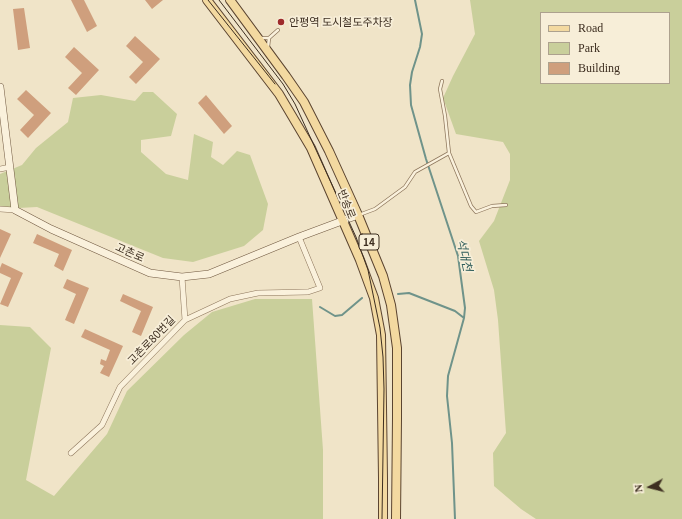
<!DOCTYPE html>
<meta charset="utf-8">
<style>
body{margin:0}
#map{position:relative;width:682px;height:519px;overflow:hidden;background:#f0e4c8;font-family:Georgia,serif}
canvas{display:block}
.legend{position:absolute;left:540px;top:12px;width:130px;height:72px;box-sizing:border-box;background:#f7eed8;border:1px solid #ada18e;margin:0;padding:5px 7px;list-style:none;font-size:12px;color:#3d2e20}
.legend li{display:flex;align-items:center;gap:8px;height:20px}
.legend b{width:20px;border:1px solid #ada18e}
.north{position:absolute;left:630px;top:467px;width:40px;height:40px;-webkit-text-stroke:3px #f7eed8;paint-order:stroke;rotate:263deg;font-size:11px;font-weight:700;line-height:16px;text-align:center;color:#3d2e20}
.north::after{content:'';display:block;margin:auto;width:14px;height:18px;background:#3d2e20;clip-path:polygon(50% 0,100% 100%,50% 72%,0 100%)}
</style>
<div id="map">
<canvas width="682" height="519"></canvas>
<ul class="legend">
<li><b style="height:5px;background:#f3d9a0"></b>Road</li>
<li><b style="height:11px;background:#c9cf9b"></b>Park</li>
<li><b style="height:11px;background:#cf9f7d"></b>Building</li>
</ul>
<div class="north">N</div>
</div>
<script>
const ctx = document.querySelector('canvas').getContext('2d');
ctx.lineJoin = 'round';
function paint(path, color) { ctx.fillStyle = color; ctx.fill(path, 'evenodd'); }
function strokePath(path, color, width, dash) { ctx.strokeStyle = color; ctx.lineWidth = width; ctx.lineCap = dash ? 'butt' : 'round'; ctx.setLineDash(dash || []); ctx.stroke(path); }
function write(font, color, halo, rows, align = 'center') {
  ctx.font = font + ' Georgia,"Noto Sans KR",serif'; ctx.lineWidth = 3.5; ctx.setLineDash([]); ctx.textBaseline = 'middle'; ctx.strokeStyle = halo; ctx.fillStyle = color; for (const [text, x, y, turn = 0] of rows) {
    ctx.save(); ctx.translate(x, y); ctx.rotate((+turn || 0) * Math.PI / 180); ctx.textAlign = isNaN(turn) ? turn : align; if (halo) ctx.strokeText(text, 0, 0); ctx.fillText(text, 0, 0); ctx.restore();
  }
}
paint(new Path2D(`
 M470 0H682V519H536L521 509 494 486 493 453 506 433 498 320 494 290 479 241 494 221 510 180V154L503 142 456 134 443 98 453 76 475 34ZM541 13H669V83H541Z
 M143 92H153L177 114 171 136 141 140V152L166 174 188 180 194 134 213 142 211 157 223 165 237 151 250 155 268 204 263 230 244 246 193 262 163 258 37 207 0 209V174L22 165 36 148 68 122 73 98 101 95 135 101Z
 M255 299H312L323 450V519H0V325L30 327 51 348 26 480 54 496 107 434 127 391 184 335 212 312Z`), '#c9cf9b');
strokePath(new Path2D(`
 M415 0 422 34 420 47 412 72 410 85 411 105 426 159 458 256 465 308 464 318 448 376 447 396 452 443 455 519
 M398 294 409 293 455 311 464 318
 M320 307 335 316 342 315 362 298`), '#6f938a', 2);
paint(new Path2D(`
 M71 0H84L97 26 87 32Z
 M145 0H163L152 9Z
 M24 8 30 48 18 50 13 9Z
 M135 36 160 59 136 84 129 77 143 62 126 46Z
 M74 47 99 70 76 95 68 88 82 73 65 57Z
 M26 90 51 113 28 138 20 130 34 115 17 99Z
 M206 95 232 126 224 134 198 103Z
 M0 229 11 234 0 258Z
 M37 234 72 250 63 271 54 266 59 254 33 243Z
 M2 263 23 273 8 307 0 304 11 278 0 273V268Z
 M67 279 89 288 74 324 65 320 76 294 63 288Z
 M123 294 153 307 141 336 132 332 141 311 120 301Z
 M85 329 123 346 109 377 100 373 104 366 100 364 101 359 106 361 110 350 81 337Z`), '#cf9f7d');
const lane = new Path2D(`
 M261 38H269L278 30
 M268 47 269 38
 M442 81 440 89 445 116 449 153
 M359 215 375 209 405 187 415 172 449 153 471 206 476 212 492 206 506 205`);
const street = new Path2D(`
 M0 169 10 167
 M0 209 15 210
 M182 277 185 320
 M71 453 102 425 120 387 185 320 230 299 258 293 308 292 320 288 299 237`);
const secondary = new Path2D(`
 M0 87 15 210 51 229 150 273 182 277 209 274 299 237 358 215`);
const primary = new Path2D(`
 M207 0 279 94 311 148 360 260 374 298 381 335 383 478V519
 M230 0 286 76 304 102 329 151 358 215 383 276 391 305 397 348V418L396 519`);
strokePath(lane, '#8d765c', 4);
strokePath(street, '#8d765c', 6);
strokePath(secondary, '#6f573f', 8);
strokePath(primary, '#5b4430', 10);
strokePath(lane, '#faf1dc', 2.5);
strokePath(street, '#faf1dc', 5);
strokePath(secondary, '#faf1dc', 7);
strokePath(primary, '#f3d9a0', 8);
strokePath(new Path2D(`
 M208 0 275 84
 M219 0 283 84 295 104 356 237 368 270 380 328 383 357 384 389 382 519`), '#3d2e20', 1);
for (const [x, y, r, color] of [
 [281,22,4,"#9e2a2b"]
]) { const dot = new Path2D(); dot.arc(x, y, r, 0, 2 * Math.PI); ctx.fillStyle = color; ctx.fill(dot); strokePath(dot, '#f7eed8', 1.5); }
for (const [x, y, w] of [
 [369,242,20]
]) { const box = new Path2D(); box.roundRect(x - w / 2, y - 8, w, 16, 3); ctx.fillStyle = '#f7eed8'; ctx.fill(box); strokePath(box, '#3d2e20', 1); }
write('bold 10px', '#3d2e20', null, [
 ["14",369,242]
]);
write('11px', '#3d2e20', '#f7eed8', [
 ["안평역 도시철도주차장",289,22]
], 'left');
write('11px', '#3d2e20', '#f7eed8', [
 ["반송로",347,204,68],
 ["고촌로",130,252,24],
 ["고촌로80번길",151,340,-46]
]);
write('italic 12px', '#2f5d5a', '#f7eed8', [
 ["석대천",465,255,77]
]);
</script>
